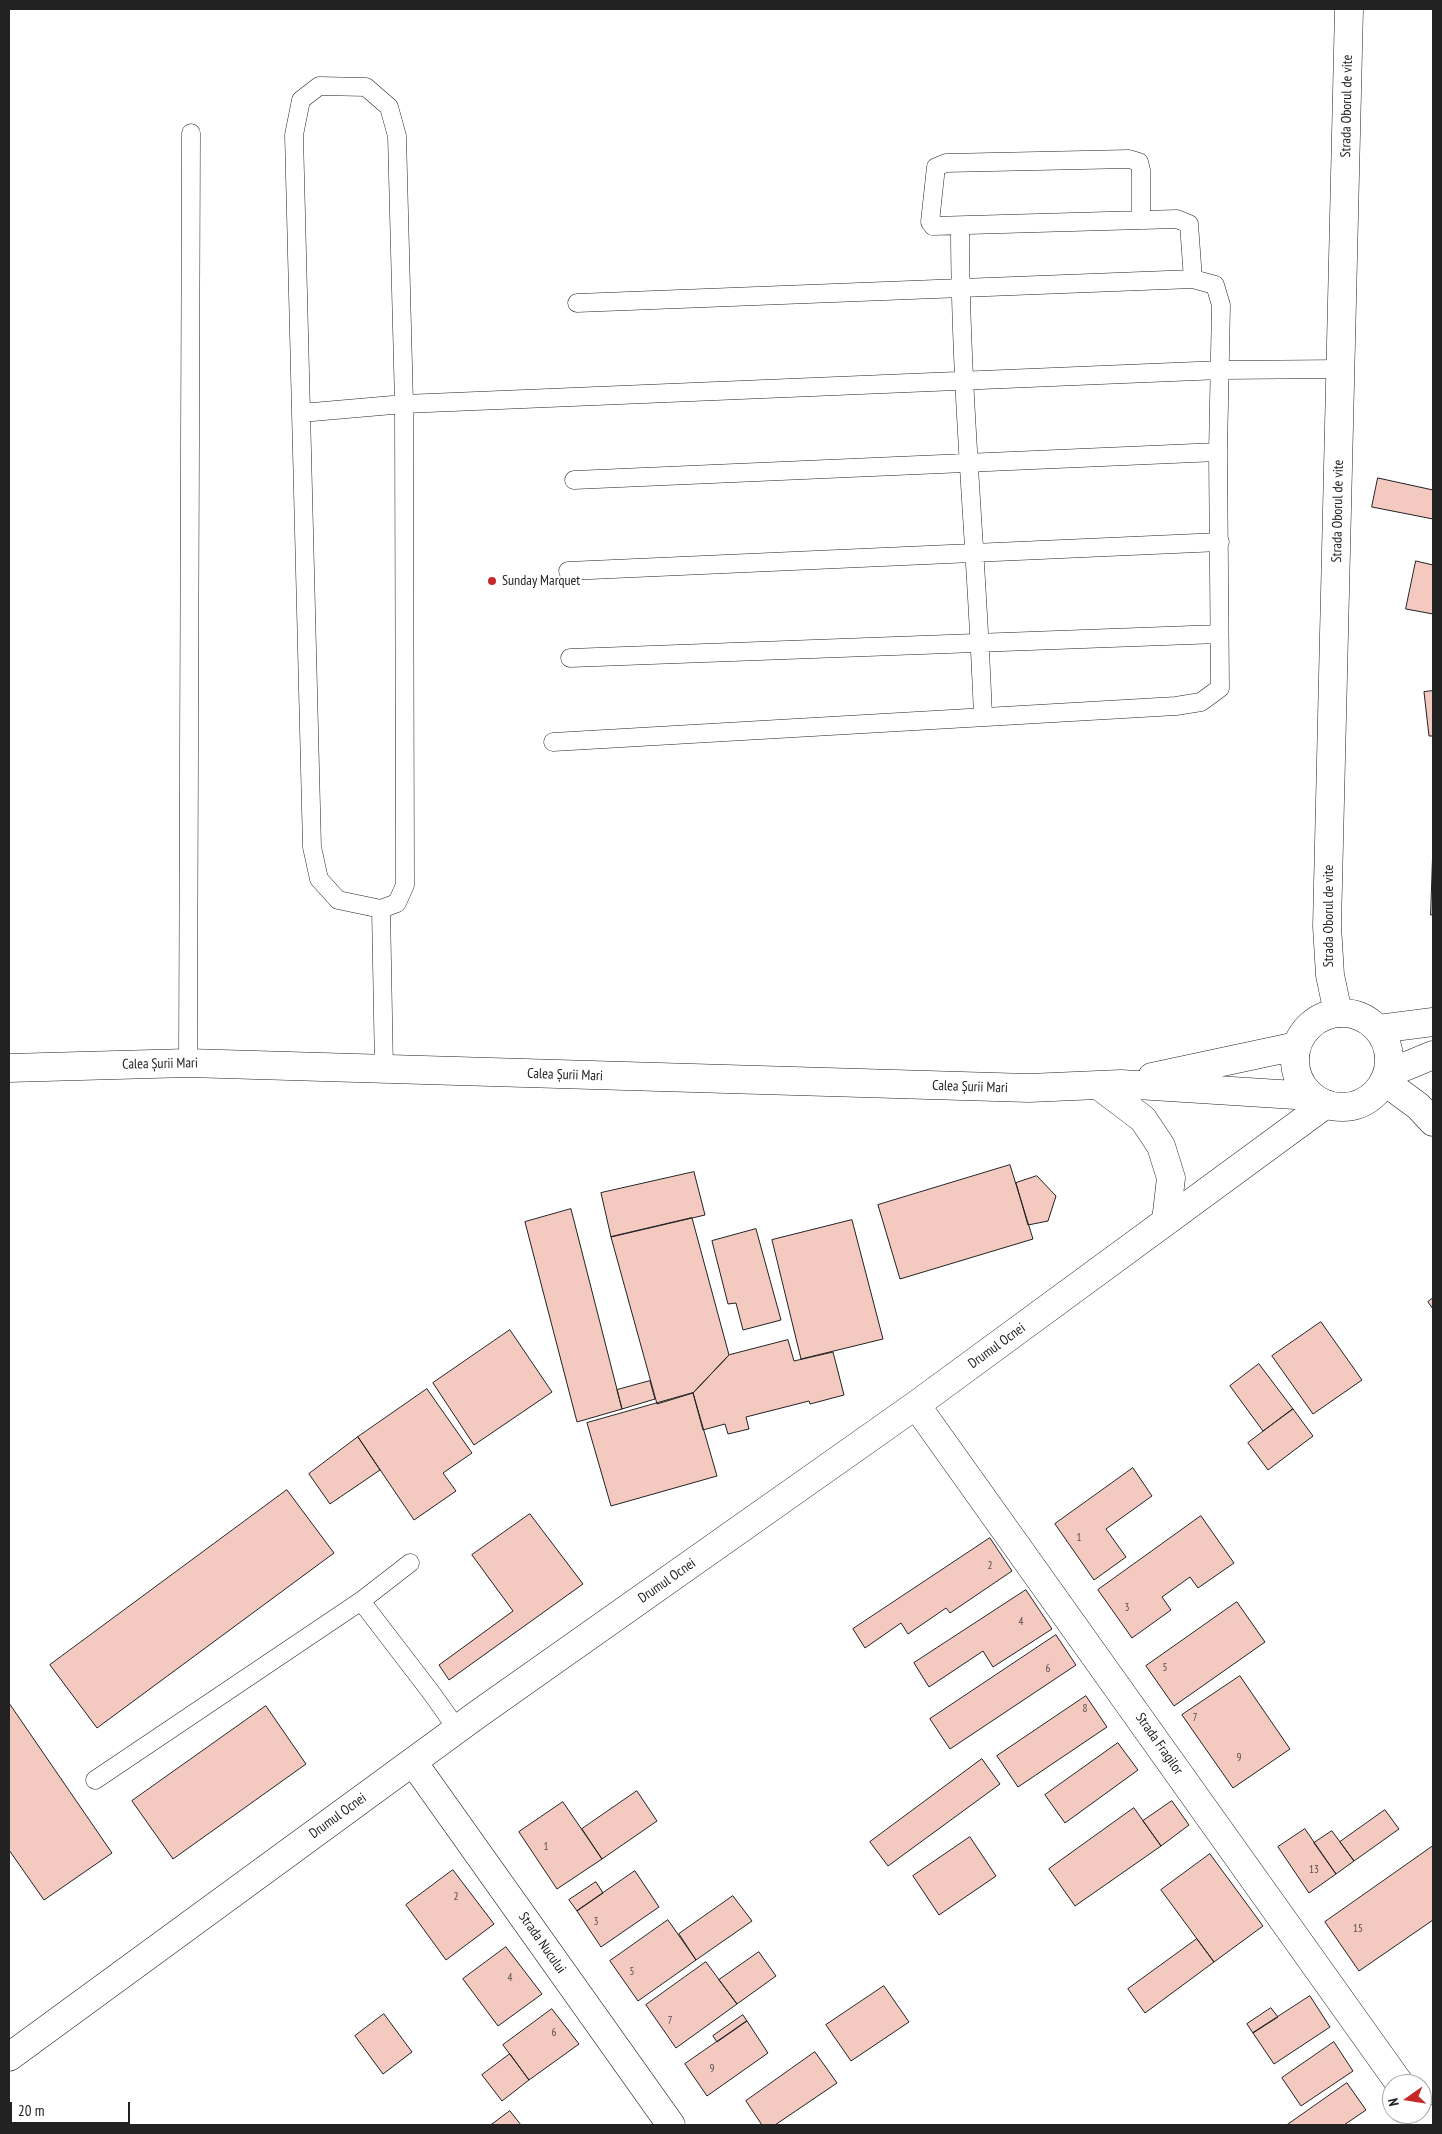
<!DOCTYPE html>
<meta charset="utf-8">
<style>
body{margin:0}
#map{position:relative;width:1442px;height:2134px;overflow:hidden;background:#fff;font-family:"PT Sans Narrow",sans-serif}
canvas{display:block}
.frame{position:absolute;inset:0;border:10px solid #222;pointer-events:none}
.north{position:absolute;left:1382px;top:2074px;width:50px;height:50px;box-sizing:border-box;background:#fff;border:1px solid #a7a7a7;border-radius:50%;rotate:257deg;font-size:14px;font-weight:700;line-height:20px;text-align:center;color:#222}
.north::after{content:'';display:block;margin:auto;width:18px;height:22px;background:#c62828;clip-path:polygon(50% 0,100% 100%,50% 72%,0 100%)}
.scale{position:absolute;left:10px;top:2102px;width:120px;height:22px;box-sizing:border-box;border:2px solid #222;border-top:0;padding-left:6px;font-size:15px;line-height:18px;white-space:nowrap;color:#222;-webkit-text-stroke:4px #fff;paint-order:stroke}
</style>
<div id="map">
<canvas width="1442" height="2134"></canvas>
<div class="frame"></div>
<div class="north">N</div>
<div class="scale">20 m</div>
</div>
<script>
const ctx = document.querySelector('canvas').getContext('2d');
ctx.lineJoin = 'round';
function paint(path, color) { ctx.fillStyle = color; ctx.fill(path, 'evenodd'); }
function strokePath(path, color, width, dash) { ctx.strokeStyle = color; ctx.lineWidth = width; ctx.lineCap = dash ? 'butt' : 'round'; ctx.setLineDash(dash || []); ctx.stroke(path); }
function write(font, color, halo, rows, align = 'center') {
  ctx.font = font + ' "PT Sans Narrow",sans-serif'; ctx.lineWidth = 4; ctx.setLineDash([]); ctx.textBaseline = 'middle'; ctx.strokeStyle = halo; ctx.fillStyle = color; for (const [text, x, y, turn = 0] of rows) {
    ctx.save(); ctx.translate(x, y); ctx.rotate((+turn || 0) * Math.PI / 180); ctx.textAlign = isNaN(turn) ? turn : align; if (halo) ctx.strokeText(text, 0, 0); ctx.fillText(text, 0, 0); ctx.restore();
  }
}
const building = new Path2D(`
 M1378 478 1433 490V519L1372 507Z
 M1416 561 1433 565V614L1406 609Z
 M1433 691V736H1429L1424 692Z
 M1433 844V915H1431Z
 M1010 1165 1033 1239 900 1279 878 1205Z
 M694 1172 705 1215 611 1237 601 1193Z
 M1037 1176 1056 1196 1048 1221 1028 1225 1016 1183Z
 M571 1209 622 1409 577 1422 525 1222Z
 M692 1218 729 1355 693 1393 657 1404 611 1237Z
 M852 1220 883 1339 801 1359 772 1240Z
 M756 1229 781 1320 743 1330 736 1303 728 1304 712 1241Z
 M1433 1298V1309L1428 1302Z
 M1321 1322 1362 1380 1313 1414 1272 1356Z
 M510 1330 552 1392 474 1445 433 1383Z
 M788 1340 794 1361 833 1352 844 1395 810 1404 809 1401 746 1417 749 1429 728 1434 725 1424 703 1430 693 1393 729 1355Z
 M1259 1364 1293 1409 1263 1431 1230 1386Z
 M650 1381 655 1399 622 1409 617 1390Z
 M427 1389 472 1453 443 1473 456 1491 414 1520 358 1437Z
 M693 1393 717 1476 611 1506 587 1423Z
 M1293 1409 1313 1436 1268 1470 1248 1443Z
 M358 1437 380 1470 330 1504 309 1474Z
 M1133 1468 1152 1496 1106 1529 1126 1557 1094 1580 1055 1524Z
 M287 1490 334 1553 97 1728 50 1665Z
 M530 1514 583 1584 449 1680 439 1665 513 1611 472 1555Z
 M1201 1516 1234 1563 1198 1588 1190 1577 1162 1597 1171 1610 1132 1638 1098 1590Z
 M990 1538 1012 1571 950 1613 946 1608 908 1634 901 1623 865 1648 853 1629Z
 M1026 1590 1052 1629 993 1667 983 1651 929 1687 914 1663Z
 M1237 1602 1265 1642 1174 1706 1146 1666Z
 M1056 1635 1076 1665 950 1749 930 1719Z
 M1240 1676 1290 1749 1233 1788 1182 1715Z
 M1086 1696 1107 1727 1018 1787 997 1756Z
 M9 1703 112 1853 44 1900 9 1850Z
 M266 1706 306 1764 173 1859 132 1801Z
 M1118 1743 1138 1770 1065 1823 1045 1795Z
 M982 1759 1000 1784 888 1866 870 1842Z
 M637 1791 657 1821 602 1859 582 1829Z
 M1172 1801 1189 1825 1161 1846 1143 1821Z
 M563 1802 602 1859 557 1889 519 1832Z
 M1134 1808 1161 1846 1075 1906 1049 1869Z
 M1385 1810 1399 1829 1354 1861 1340 1842Z
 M1305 1829 1336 1874 1309 1893 1278 1847Z
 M1332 1831 1354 1861 1336 1874 1314 1843Z
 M970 1837 996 1876 939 1915 913 1876Z
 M1433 1846V1920L1359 1971 1325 1922Z
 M1210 1854 1263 1926 1214 1962 1161 1890Z
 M453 1870 494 1924 446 1960 406 1905Z
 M635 1871 659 1907 601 1947 577 1911Z
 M596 1882 603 1893 577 1911 569 1900Z
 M733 1896 752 1921 696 1960 679 1934Z
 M668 1920 696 1960 638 2001 610 1961Z
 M1197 1939 1214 1962 1145 2013 1128 1989Z
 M506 1947 542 1994 498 2026 463 1979Z
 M759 1952 776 1976 737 2004 719 1980Z
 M706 1962 737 2004 676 2048 646 2005Z
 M884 1986 909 2022 851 2061 826 2025Z
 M1310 1996 1330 2027 1274 2064 1253 2033Z
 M1271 2008 1278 2017 1253 2033 1247 2024Z
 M552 2009 579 2044 529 2080 503 2045Z
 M384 2014 412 2052 383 2074 355 2036Z
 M743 2015 747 2021 717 2042 713 2036Z
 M747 2021 768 2053 707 2096 685 2064Z
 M1334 2042 1353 2071 1301 2106 1282 2078Z
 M815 2052 837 2083 775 2125H762L746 2101Z
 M510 2054 529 2080 502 2101 482 2075Z
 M1347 2083 1366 2110 1344 2125H1287Z
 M510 2111 521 2125H491Z`);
paint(building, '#f3c9c0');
strokePath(building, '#222', 1);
const service = new Path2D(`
 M319 86 366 87 389 107 397 136 404 404 405 885 397 903 381 909 338 900 319 879 312 847 294 135 301 100Z
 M1141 220V170L1139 162 1129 159 946 163 936 167 930 222 933 226 1177 219 1189 224 1193 279
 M960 226C960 390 977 553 983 717
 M301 413 404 404 1221 370 1341 369
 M574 480 1218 452
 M568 571 1220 542
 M570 658 1219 634
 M553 742 1176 706 1201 702 1220 688 1218 452 1221 305 1215 285 1193 279 577 303
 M381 909 384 1069
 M188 1063 191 133
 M410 1563 361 1601 433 1695 457 1729
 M95 1780 361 1601`);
const minor = new Path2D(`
 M1338 1013 1330 975 1327 926 1349 9
 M1384 1081 1418 1106 1433 1122
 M916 1405 1400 2084
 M413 1762 671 2125
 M9 2057 478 1714 916 1405 1326 1104
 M1421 2114 1429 2125`);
const primary = new Path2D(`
 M1295 1060a47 47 0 1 1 94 0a47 47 0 1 1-94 0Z
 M1378 1029 1433 1022
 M9 1068 188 1063 1029 1088 1121 1084 1311 1096
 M1387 1074 1433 1055
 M1152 1077 1297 1046
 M1098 1085 1143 1119 1161 1146 1171 1178 1166 1221`);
strokePath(service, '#222', 19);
strokePath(minor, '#222', 29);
strokePath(primary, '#222', 29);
strokePath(service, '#fff', 18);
strokePath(minor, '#fff', 28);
strokePath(primary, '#fff', 28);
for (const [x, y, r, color] of [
 [492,581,5,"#c62828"]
]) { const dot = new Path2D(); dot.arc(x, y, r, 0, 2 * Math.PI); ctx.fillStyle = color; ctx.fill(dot); strokePath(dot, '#fff', 2); }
write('11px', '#564c4a', null, [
 ["1",1079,1538],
 ["2",990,1566],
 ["3",1127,1608],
 ["4",1021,1622],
 ["5",1165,1668],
 ["6",1048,1669],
 ["8",1085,1709],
 ["7",1195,1718],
 ["9",1239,1758],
 ["1",546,1847],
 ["13",1314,1870],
 ["2",456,1897],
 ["3",596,1922],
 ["15",1358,1929],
 ["5",632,1972],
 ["4",510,1978],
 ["7",670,2021],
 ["6",554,2033],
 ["9",712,2069]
]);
write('14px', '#222', '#fff', [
 ["Strada Oborul de vite",1347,106,-89],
 ["Strada Oborul de vite",1338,511,-89],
 ["Strada Oborul de vite",1329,916,-90],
 ["Calea Șurii Mari",160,1064,-1],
 ["Calea Șurii Mari",565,1075,2],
 ["Calea Șurii Mari",970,1087,2],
 ["Drumul Ocnei",997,1346,-36],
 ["Drumul Ocnei",667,1581,-35],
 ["Strada Fragilor",1159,1744,55],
 ["Drumul Ocnei",338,1816,-36],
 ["Strada Nucului",542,1943,55]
]);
write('14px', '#222', '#fff', [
 ["Sunday Marquet",502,581]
], 'left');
</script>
